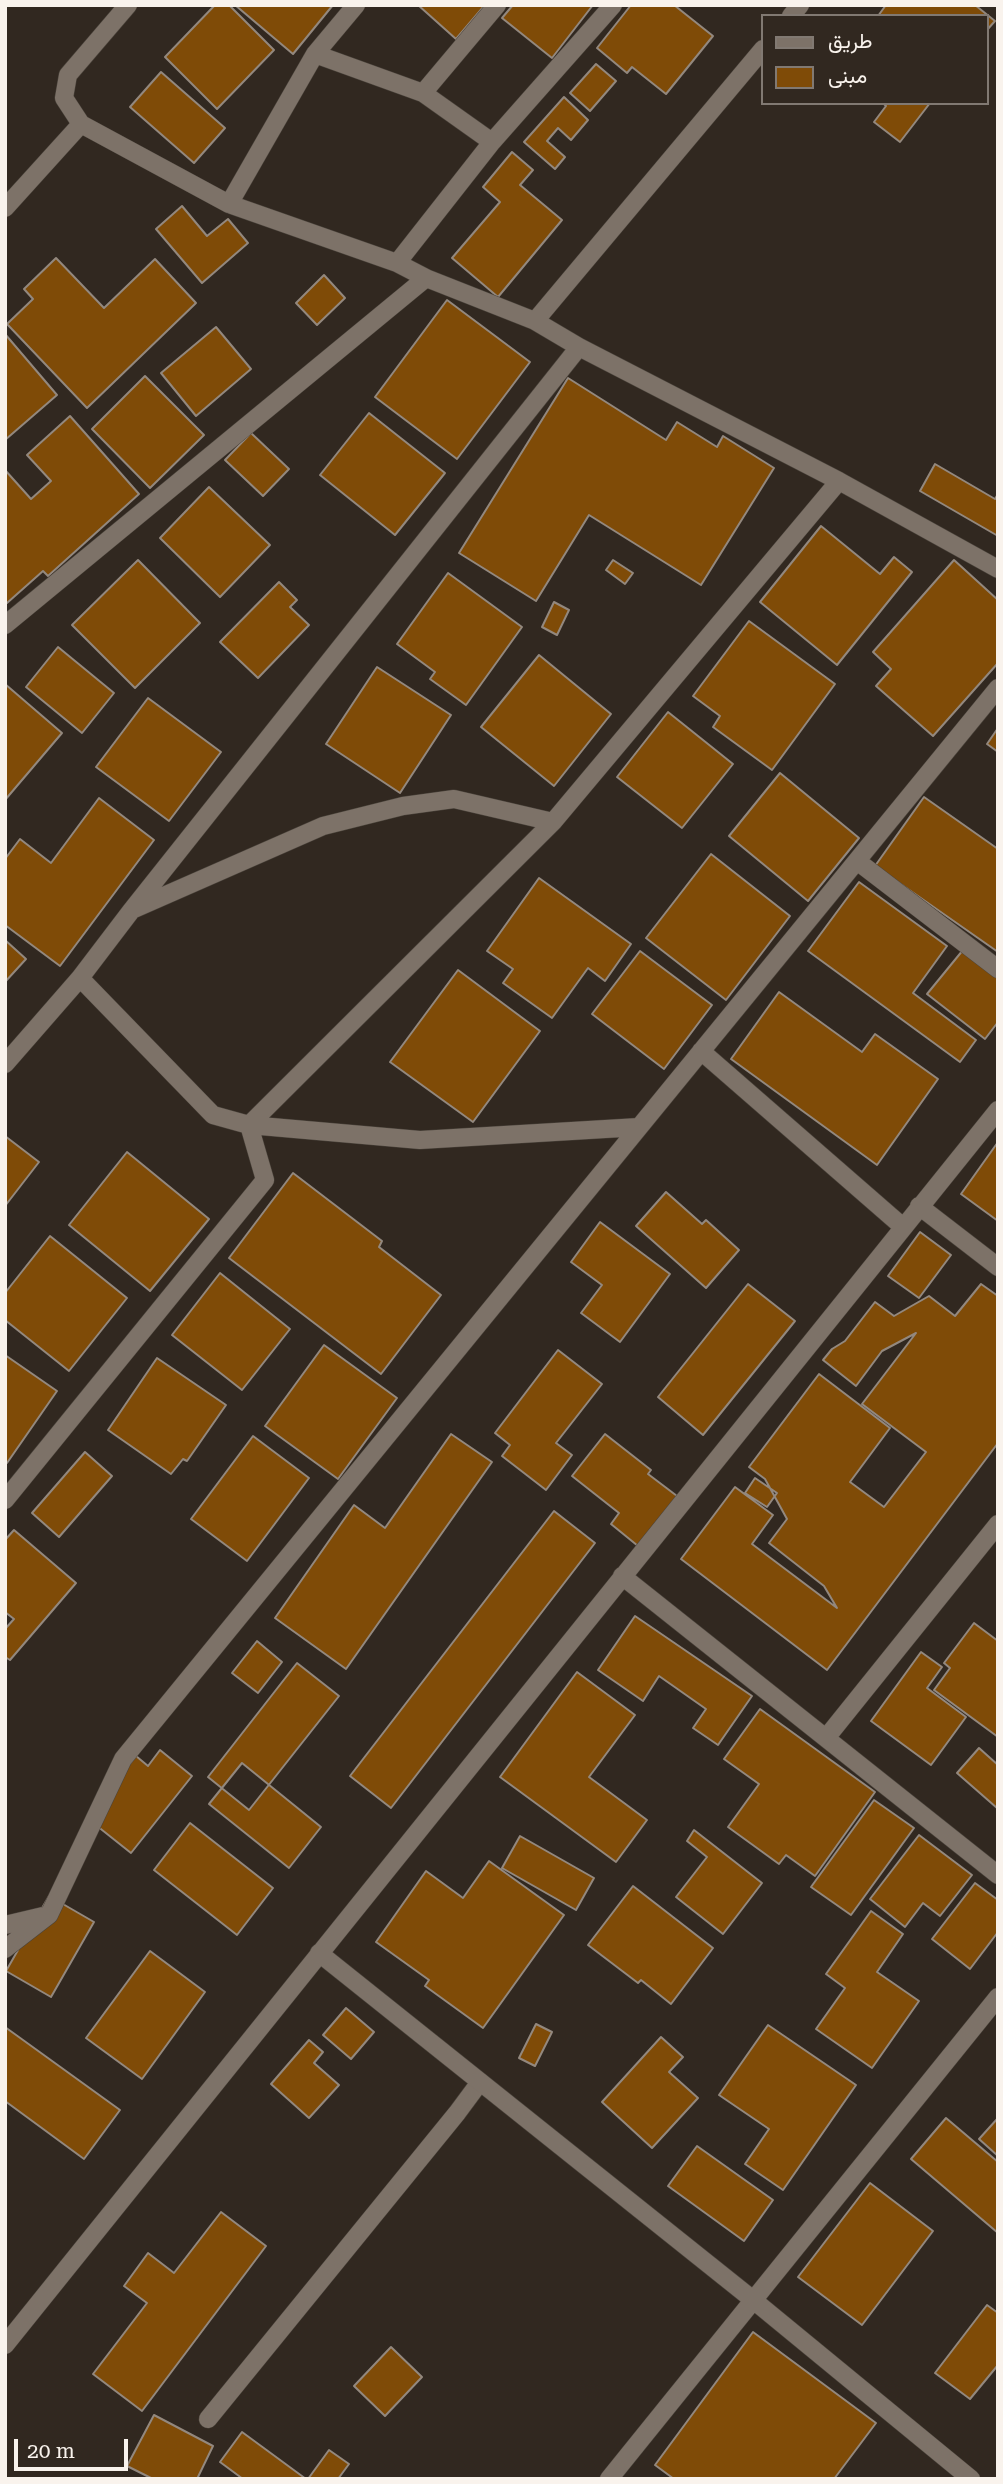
<!DOCTYPE html>
<meta charset="utf-8">
<style>
body{margin:0}
#map{position:relative;width:1003px;height:2484px;overflow:hidden;background:#312820;font-family:"Roboto Serif",Vazirmatn,serif}
canvas{display:block}
.frame{position:absolute;inset:0;border:7px solid #f9f3ed;pointer-events:none}
.legend{position:absolute;left:761px;top:14px;width:228px;height:91px;box-sizing:border-box;background:#312820;border:2px solid #817972;margin:0;padding:9px 12px;list-style:none;font-size:21px;color:#f9f3ed}
.legend li{display:flex;align-items:center;gap:14px;height:35px}
.legend b{width:35px;border:2px solid #817972}
.scale{position:absolute;left:14px;top:2439px;width:114px;height:32px;box-sizing:border-box;border:4px solid #f9f3ed;border-top:0;padding-left:9px;font-size:21px;line-height:24px;white-space:nowrap;color:#f9f3ed;-webkit-text-stroke:5px #312820;paint-order:stroke}
</style>
<div id="map">
<canvas width="1003" height="2484"></canvas>
<div class="frame"></div>
<ul class="legend">
<li><b style="height:9px;background:#7d7268"></b>طريق</li>
<li><b style="height:19px;background:#7f4b07"></b>مبنى</li>
</ul>
<div class="scale">20 m</div>
</div>
<script>
const ctx = document.querySelector('canvas').getContext('2d');
ctx.lineJoin = 'round';
function paint(path, color) { ctx.fillStyle = color; ctx.fill(path, 'evenodd'); }
function strokePath(path, color, width, dash) { ctx.strokeStyle = color; ctx.lineWidth = width; ctx.lineCap = dash ? 'butt' : 'round'; ctx.setLineDash(dash || []); ctx.stroke(path); }
const building = new Path2D(`
 M215 5H229L274 50 217 109 165 57Z
 M235 5H333L293 54Z
 M418 5H485L456 39Z
 M513 5H593L552 58 502 18Z
 M631 5H674L713 36 666 94 632 67 627 73 597 48Z
 M886 5H975L995 21 987 30V16H878Z
 M596 64 616 81 590 111 570 93Z
 M161 72 225 128 194 163 130 107Z
 M564 97 588 120 571 140 558 128 547 141 565 157 555 169 524 142Z
 M883 103H930L900 142 874 122 886 106Z
 M512 152 533 170 520 185 562 220 498 297 452 258 500 202 483 187Z
 M182 206 207 236 228 219 248 243 202 283 156 229Z
 M56 258 104 308 155 259 196 303 87 408 7 324 33 299 24 289Z
 M324 275 345 298 317 325 296 303Z
 M447 300 530 362 457 459 375 397Z
 M216 327 251 369 196 416 161 373Z
 M5 334 57 395 5 440Z
 M145 376 204 435 150 488 92 429Z
 M568 378 666 440 677 422 717 447 723 436 774 468 701 585 589 515 536 601 459 553Z
 M369 413 445 473 395 535 320 475Z
 M70 416 139 494 48 576 43 571 7 603 5 601V470L31 499 51 481 27 455Z
 M251 433 289 469 263 496 225 460Z
 M935 464 995 499 998 494V536L920 491Z
 M209 487 270 545 220 597 160 538Z
 M821 526 880 574 894 557 912 572 837 665 760 602Z
 M138 560 200 623 135 688 72 625Z
 M613 560 633 573 625 584 606 570Z
 M954 560 998 600V663L933 736 876 686 891 669 873 652Z
 M448 573 522 627 466 705 430 679 435 672 397 644Z
 M279 582 297 600 290 607 309 625 258 678 220 642Z
 M554 602 569 610 557 635 542 627Z
 M749 621 835 684 772 770 713 727 720 716 693 696Z
 M58 647 114 693 82 733 26 687Z
 M539 655 611 714 554 786 481 727Z
 M377 667 451 715 400 793 326 744Z
 M5 684 62 733 5 800Z
 M148 698 221 752 169 821 96 767Z
 M668 712 733 764 682 828 617 777Z
 M998 728V752L987 744Z
 M780 773 859 838 808 901 729 836Z
 M924 797 998 849V952L875 866Z
 M99 798 154 840 60 966 5 925V859L20 839 51 863Z
 M711 854 790 916 726 1000 646 938Z
 M539 878 631 944 605 981 588 968 552 1018 503 983 513 969 487 951Z
 M859 882 947 946 913 993 976 1040 960 1062 808 951Z
 M5 940 26 959 5 982Z
 M963 950 998 978V1022L985 1039 927 994Z
 M640 951 712 1005 664 1069 592 1014Z
 M458 970 540 1031 473 1122 390 1062Z
 M779 992 862 1052 875 1034 938 1079 877 1165 731 1059Z
 M5 1136 39 1162 5 1206Z
 M998 1142V1221L961 1194Z
 M127 1152 209 1219 150 1291 69 1225Z
 M293 1173 382 1241 379 1247 441 1295 381 1374 229 1258Z
 M666 1192 702 1224 706 1220 739 1250 706 1288 636 1226Z
 M600 1222 670 1274 620 1342 581 1313 602 1285 571 1262Z
 M920 1232 951 1255 919 1298 888 1276Z
 M50 1236 127 1298 69 1371 5 1320V1293Z
 M220 1273 290 1329 242 1390 172 1335Z
 M748 1284 795 1321 703 1435 658 1397Z
 M981 1284 998 1296V1443L827 1670 681 1559 735 1487 773 1515 752 1544 837 1608 824 1586 769 1543 787 1519 765 1479 749 1467 819 1374 890 1428 850 1482 884 1507 926 1452 862 1404 916 1333 882 1351 856 1386 823 1360 832 1349 845 1341 875 1302 894 1316 929 1296 955 1316Z
 M324 1345 397 1398 338 1479 265 1426Z
 M558 1350 602 1384 556 1443 572 1455 546 1490 502 1456 510 1445 495 1433Z
 M5 1355 57 1391 7 1463 5 1461Z
 M157 1358 226 1405 187 1461 183 1459 171 1474 108 1430Z
 M451 1434 492 1462 346 1669 275 1618 354 1505 385 1528Z
 M605 1434 651 1470 648 1474 677 1496 638 1546 611 1524 619 1513 572 1476Z
 M253 1436 309 1478 247 1561 191 1519Z
 M85 1452 112 1476 59 1537 32 1513Z
 M755 1478 777 1493 767 1507 745 1493Z
 M554 1511 595 1543 391 1808 350 1776Z
 M14 1530 76 1583 10 1660 5 1657V1629L14 1619 5 1612V1540Z
 M635 1616 752 1696 718 1745 693 1728 706 1709 659 1676 643 1701 598 1670Z
 M974 1623 998 1641V1737L934 1690 950 1668 944 1663Z
 M257 1641 282 1662 258 1693 232 1673Z
 M921 1652 942 1667 927 1688 966 1717 931 1765 871 1721Z
 M297 1663 339 1696 249 1810 208 1777Z
 M577 1672 635 1715 589 1777 647 1820 616 1862 500 1777Z
 M760 1709 875 1792 815 1876 786 1855 779 1864 728 1827 759 1784 724 1759Z
 M979 1748 998 1765 997 1808 957 1773Z
 M160 1750 192 1776 131 1853 87 1818 136 1756 148 1766Z
 M242 1763 321 1827 289 1868 209 1804Z
 M874 1800 914 1828 851 1915 811 1887Z
 M190 1823 273 1888 237 1935 154 1870Z
 M694 1830 762 1883 723 1934 676 1897 707 1857 687 1841Z
 M919 1835 972 1875 940 1916 923 1903 905 1927 870 1899Z
 M520 1836 594 1878 576 1910 502 1868Z
 M489 1861 564 1915 483 2028 425 1986 429 1980 376 1942 426 1871 463 1898Z
 M975 1883 998 1900V1932L970 1969 932 1939Z
 M633 1886 713 1948 671 2004 641 1980 638 1983 588 1945Z
 M49 1896 94 1922 51 1997 6 1971Z
 M871 1911 903 1934 877 1972 919 2001 872 2068 816 2029 845 1988 826 1974Z
 M150 1951 205 1992 142 2079 86 2038Z
 M346 2008 374 2032 351 2059 323 2035Z
 M536 2024 552 2032 535 2066 519 2058Z
 M768 2025 856 2085 783 2190 745 2164 769 2129 719 2095Z
 M5 2027 120 2110 84 2159 5 2101Z
 M661 2037 683 2057 669 2072 698 2098 652 2148 602 2102Z
 M309 2040 323 2052 314 2063 339 2085 309 2118 271 2084Z
 M946 2118 998 2162V2233L911 2159Z
 M998 2118V2156L979 2139Z
 M697 2146 773 2200 744 2241 668 2186Z
 M870 2183 933 2231 862 2325 798 2277Z
 M221 2212 266 2246 142 2411 93 2374 147 2303 124 2286 148 2253 174 2273Z
 M987 2305 998 2313V2365L970 2399 935 2373Z
 M753 2332 876 2423 834 2479H674L655 2465Z
 M391 2347 422 2377 385 2416 354 2386Z
 M154 2415 213 2446 197 2479H153L127 2466Z
 M242 2432 306 2479H243L220 2462Z
 M329 2450 349 2464 338 2479H308Z`);
paint(building, '#7f4b07');
strokePath(building, '#93887e', 2);
const lane = new Path2D(`
 M208 2419 457 2113 480 2082`);
const street = new Path2D(`
 M128 5 68 75 64 98 81 124 229 204 397 263 426 278 535 321 579 347 839 481 998 569
 M791 16 800 5
 M315 54 423 93 492 142
 M423 93 497 5
 M229 204 315 54 356 5
 M5 208 81 124
 M397 263 492 142 613 5
 M535 321 763 49
 M5 625 426 278
 M857 861 998 969
 M134 909 323 826 403 806 454 799 553 822
 M80 978 213 1115 249 1125 420 1140 639 1127
 M701 1051 903 1227
 M5 1064 80 978 131 911 579 347
 M919 1206 998 1267
 M5 1500 265 1180 249 1125 553 822 839 481
 M622 1576 998 1875
 M826 1738 998 1524
 M5 1925 43 1916
 M5 1949 49 1915 123 1759 998 688
 M319 1953 752 2299 971 2479
 M5 2345 998 1110
 M609 2479 998 1997`);
strokePath(lane, '#4a433b', 19);
strokePath(street, '#4a433b', 19);
strokePath(lane, '#7d7268', 18);
strokePath(street, '#7d7268', 18);
</script>
